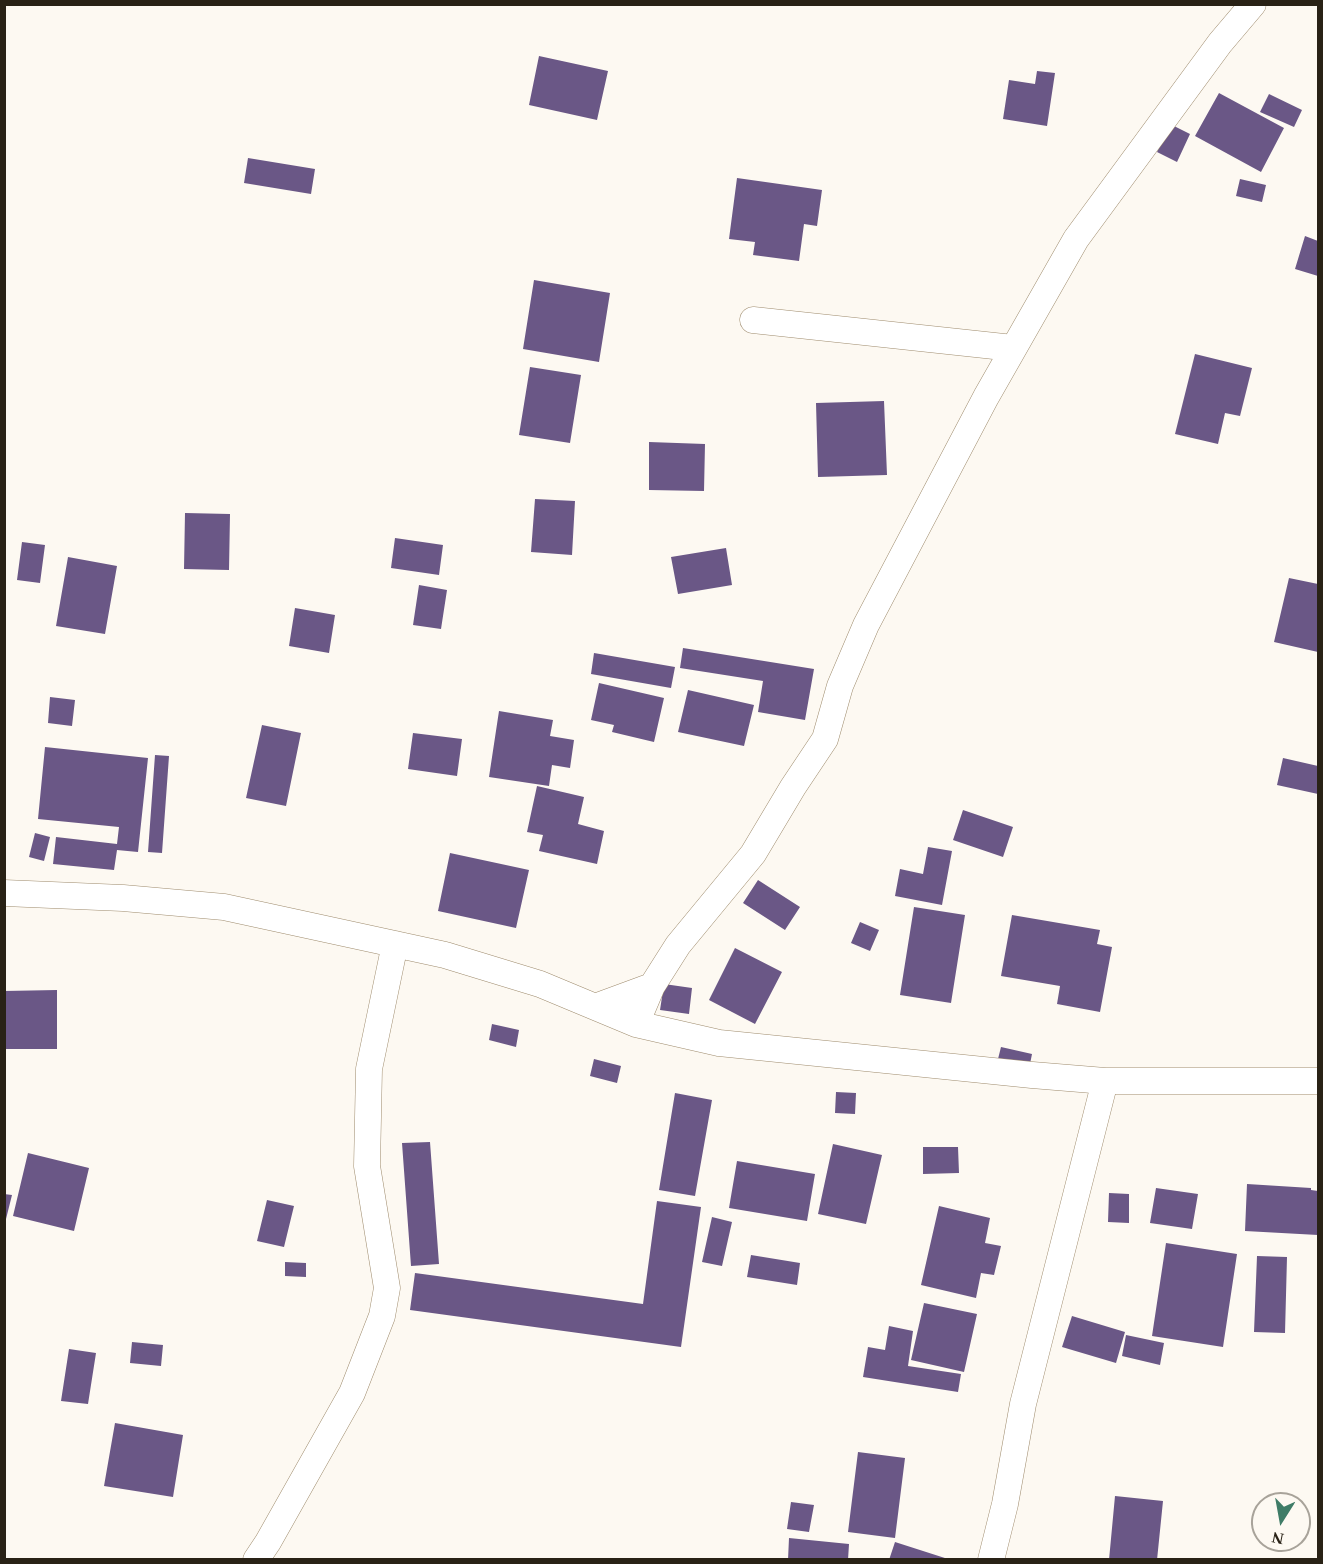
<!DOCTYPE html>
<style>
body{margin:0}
#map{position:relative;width:1323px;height:1564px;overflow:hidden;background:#fdf9f2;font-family:Georgia,serif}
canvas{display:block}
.frame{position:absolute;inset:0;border:6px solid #292216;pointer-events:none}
.north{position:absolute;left:1251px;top:1492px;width:60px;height:60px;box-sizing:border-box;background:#fdf9f2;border:2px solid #a8a39a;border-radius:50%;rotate:191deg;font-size:16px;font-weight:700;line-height:24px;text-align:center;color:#292216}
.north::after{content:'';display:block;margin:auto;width:21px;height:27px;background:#3f7c67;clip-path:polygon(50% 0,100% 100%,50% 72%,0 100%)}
</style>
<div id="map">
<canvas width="1323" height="1564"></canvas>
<div class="frame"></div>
<div class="north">N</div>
</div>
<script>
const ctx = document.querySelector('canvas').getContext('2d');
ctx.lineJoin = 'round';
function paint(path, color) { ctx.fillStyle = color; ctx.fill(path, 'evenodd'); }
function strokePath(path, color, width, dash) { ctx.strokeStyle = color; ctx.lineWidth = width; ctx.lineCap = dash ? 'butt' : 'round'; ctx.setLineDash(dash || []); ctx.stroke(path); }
paint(new Path2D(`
 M539 56 608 71 597 120 529 105Z
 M1037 71 1055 73 1047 126 1003 119 1009 80 1035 84Z
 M1219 93 1284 128 1261 172 1195 136Z
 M1269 94 1302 110 1294 127 1260 112Z
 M1170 124 1190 134 1177 162 1157 152Z
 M248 158 315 169 311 194 244 183Z
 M737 178 822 190 817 226 804 224 799 261 753 255 755 242 729 239Z
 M1240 179 1266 185 1262 202 1236 196Z
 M1305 236 1318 241V276L1295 269Z
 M534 280 610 293 599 362 523 349Z
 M1195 354 1252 368 1240 416 1225 413 1218 444 1175 434Z
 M530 367 581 375 570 443 519 435Z
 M884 401 887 475 818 477 816 403Z
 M649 442 705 444 704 491 649 490Z
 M535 499 575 501 572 555 531 552Z
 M185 513 230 514 229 570 184 569Z
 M395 538 443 545 439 575 391 568Z
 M22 542 45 545 40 583 17 580Z
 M726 548 732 585 678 594 671 557Z
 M68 557 117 566 105 634 56 626Z
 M1289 578 1318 584V652L1274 642Z
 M419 585 447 590 441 629 413 625Z
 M295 608 335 615 329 653 289 646Z
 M683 648 814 669 805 720 758 712 763 681 680 668Z
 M594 653 675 667 671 688 591 674Z
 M599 683 664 698 654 742 612 732 614 725 591 720Z
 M688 690 754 705 744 746 678 732Z
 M50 697 75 700 72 726 48 723Z
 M499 711 553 720 550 736 574 740 570 768 552 765 549 786 489 777Z
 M262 725 301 733 286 806 246 798Z
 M413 733 462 739 457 776 408 769Z
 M45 747 148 758 138 852 117 850 114 870 53 864 56 837 117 844 119 827 38 819Z
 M155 755 169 756 162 853 148 852Z
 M1283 758 1318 766V794L1277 785Z
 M537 786 584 797 578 824 604 831 597 864 539 851 543 835 527 832Z
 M963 810 1013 827 1003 857 953 840Z
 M35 833 50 837 44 861 29 857Z
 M928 847 952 851 942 905 895 896 900 869 923 874Z
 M450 853 529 870 516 928 438 911Z
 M758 880 800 907 785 930 743 903Z
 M914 907 965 915 951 1003 900 995Z
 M1012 915 1100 930 1097 944 1112 947 1100 1012 1057 1004 1060 986 1001 976Z
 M860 922 879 930 870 951 851 943Z
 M735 948 782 972 755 1024 709 1000Z
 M664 984 692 988 689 1014 660 1010Z
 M57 990V1049H4V991Z
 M492 1024 519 1030 516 1047 489 1040Z
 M1001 1047 1032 1054 1028 1074 996 1067Z
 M594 1059 621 1066 617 1083 590 1076Z
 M836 1092 856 1093 855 1114 835 1113Z
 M675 1093 712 1100 695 1196 659 1190Z
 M430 1142 439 1264 411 1266 402 1143Z
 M833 1144 882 1155 866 1224 818 1214Z
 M923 1147H958L959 1173 923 1174Z
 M28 1153 89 1168 74 1231 13 1216Z
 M737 1161 815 1174 807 1221 729 1208Z
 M1247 1184 1311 1188V1190L1318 1191V1235L1245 1231Z
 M1156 1188 1198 1194 1192 1229 1150 1223Z
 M1109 1193 1129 1194V1223L1108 1222Z
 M4 1194 12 1195 5 1223H4Z
 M267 1200 294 1206 284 1247 257 1241Z
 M657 1201 701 1207 681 1347 410 1310 415 1273 643 1304Z
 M939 1206 990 1218 985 1243 1001 1246 994 1275 981 1273 976 1298 921 1285Z
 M712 1217 732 1222 722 1266 702 1262Z
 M1166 1243 1237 1254 1223 1347 1152 1336Z
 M751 1255 800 1263 797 1285 747 1277Z
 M1257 1256 1287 1257 1285 1333 1254 1332Z
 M285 1262 306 1263V1277L285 1276Z
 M924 1303 977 1314 964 1372 911 1360Z
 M1072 1316 1125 1332 1116 1363 1062 1347Z
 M889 1326 913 1331 908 1366 961 1374 958 1392 863 1377 868 1347 885 1350Z
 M1126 1335 1164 1343 1160 1365 1122 1356Z
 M132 1342 163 1345 161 1366 130 1363Z
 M69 1349 96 1353 88 1404 61 1401Z
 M115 1423 183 1435 173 1497 104 1486Z
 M858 1452 905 1458 895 1538 848 1532Z
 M1115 1496 1163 1501 1157 1560H1109Z
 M791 1502 814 1505 809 1532 787 1529Z
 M789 1538 849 1544 848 1560H788Z
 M895 1542 948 1559V1560H889Z`), '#6a5786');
const street = new Path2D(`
 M753 320 1013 348
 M4 893 123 898 224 907 445 955 540 984 636 1024 719 1043 1032 1075 1105 1081H1318
 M595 1007 652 986
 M636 1024 652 986 678 945 753 854 793 787 825 739 840 686 866 625 986 397 1076 239 1220 43 1253 4
 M256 1560 268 1542 352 1393 382 1316 387 1288 367 1166 369 1069 395 944
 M991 1560 1005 1504 1023 1404 1105 1081`);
strokePath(street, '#9f8c6e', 27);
strokePath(street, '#fff', 26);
</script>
